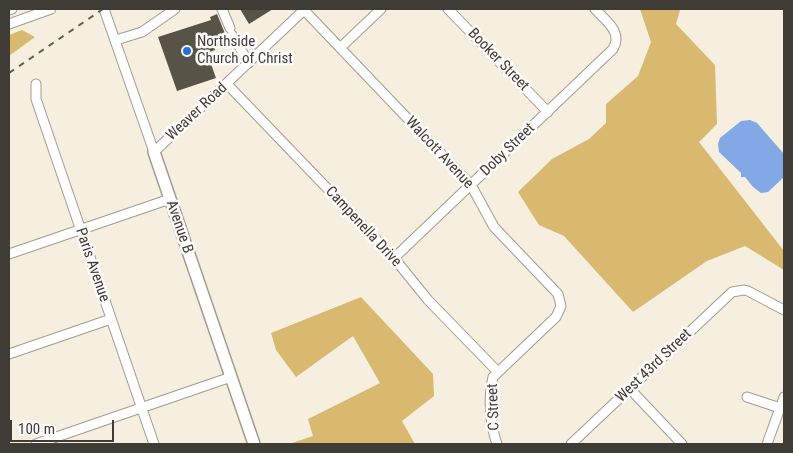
<!DOCTYPE html>
<style>
body{margin:0}
#map{position:relative;width:793px;height:453px;overflow:hidden;background:#f6efe0;font-family:"Roboto Condensed",sans-serif}
canvas{display:block}
.frame{position:absolute;inset:0;border:10px solid #3f3c36;pointer-events:none}
.scale{position:absolute;left:10px;top:420px;width:104px;height:22px;box-sizing:border-box;border:2px solid #3f3c36;border-top:0;padding-left:6px;font-size:15px;line-height:18px;white-space:nowrap;color:#3f3c36;-webkit-text-stroke:4px #fefcfa;paint-order:stroke}
</style>
<div id="map">
<canvas width="793" height="453"></canvas>
<div class="frame"></div>
<div class="scale">100 m</div>
</div>
<script>
const ctx = document.querySelector('canvas').getContext('2d');
ctx.lineJoin = 'round';
function paint(path, color) { ctx.fillStyle = color; ctx.fill(path, 'evenodd'); }
function strokePath(path, color, width, dash) { ctx.strokeStyle = color; ctx.lineWidth = width; ctx.lineCap = dash ? 'butt' : 'round'; ctx.setLineDash(dash || []); ctx.stroke(path); }
function write(font, color, halo, rows, align = 'center') {
  ctx.font = font + ' "Roboto Condensed",sans-serif'; ctx.lineWidth = 5; ctx.setLineDash([]); ctx.textBaseline = 'middle'; ctx.strokeStyle = halo; ctx.fillStyle = color; for (const [text, x, y, turn = 0] of rows) {
    ctx.save(); ctx.translate(x, y); ctx.rotate((+turn || 0) * Math.PI / 180); ctx.textAlign = isNaN(turn) ? turn : align; if (halo) ctx.strokeText(text, 0, 0); ctx.fillText(text, 0, 0); ctx.restore();
  }
}
paint(new Path2D(`
 M640 9H679L680 10 676 24 715 65 717 124 699 142 784 251V270L745 246 707 261 633 312 564 236 539 225 518 192 552 159 589 139 606 123V104L638 76 651 42Z
 M22 30 35 37 9 56V35Z
 M361 297 433 374 434 396 402 421 415 444H289L313 436 308 419 380 383 353 336 296 377 276 350 271 333Z`), '#d9b870');
paint(new Path2D(`
 M750 120 757 123 784 154V177L768 192 761 193 753 187 745 177H741V173L719 152 718 144 720 138 741 121Z`), '#82a9e5');
paint(new Path2D(`
 M240 9H273L249 24Z
 M217 14 228 41 214 46 215 50 207 53 216 78 177 91 158 37 211 20 210 17Z`), '#585347');
const minor = new Path2D(`
 M104 9 154 152 305 9
 M222 9 230 28
 M448 9 548 112
 M9 10 12 9
 M304 10 471 185 494 227 558 294 561 306 556 317 493 377C488 398 490 424 497 444
 M9 24 51 9
 M232 35 249 63
 M116 40 142 32 175 9
 M340 48 381 9
 M36 84V99L154 444
 M227 84 394 258 428 300 498 372
 M9 254 170 199
 M394 258 613 49C623 32 606 21 595 9
 M9 354 111 319
 M630 389 682 444
 M747 397 780 408
 M36 444 231 377
 M571 444 732 292 744 290 748 291 784 310
 M767 444 784 397`);
const major = new Path2D(`
 M154 152 254 444`);
strokePath(minor, '#a39c8f', 11);
strokePath(major, '#a39c8f', 14);
strokePath(minor, '#fff', 9);
strokePath(major, '#fff', 11);
strokePath(new Path2D(`
 M9 73 103 9`), '#615d55', 2, [6, 6]);
for (const [x, y, r, color] of [
 [187,51,5,"#2871dd"]
]) { const dot = new Path2D(); dot.arc(x, y, r, 0, 2 * Math.PI); ctx.fillStyle = color; ctx.fill(dot); strokePath(dot, '#fefcfa', 2); }
write('15px', '#3f3c36', '#fefcfa', [
 ["Northside",197,42],
 ["Church of Christ",197,59]
], 'left');
write('15px', '#3f3c36', '#fefcfa', [
 ["Booker Street",498,60,46],
 ["Weaver Road",197,112,-43],
 ["Doby Street",508,150,-44],
 ["Walcott Avenue",439,153,47],
 ["Avenue B",179,227,71],
 ["Campenella Drive",363,227,47],
 ["Paris Avenue",92,265,71],
 ["West 43rd Street",654,366,-44],
 ["C Street",494,407,-92]
]);
</script>
